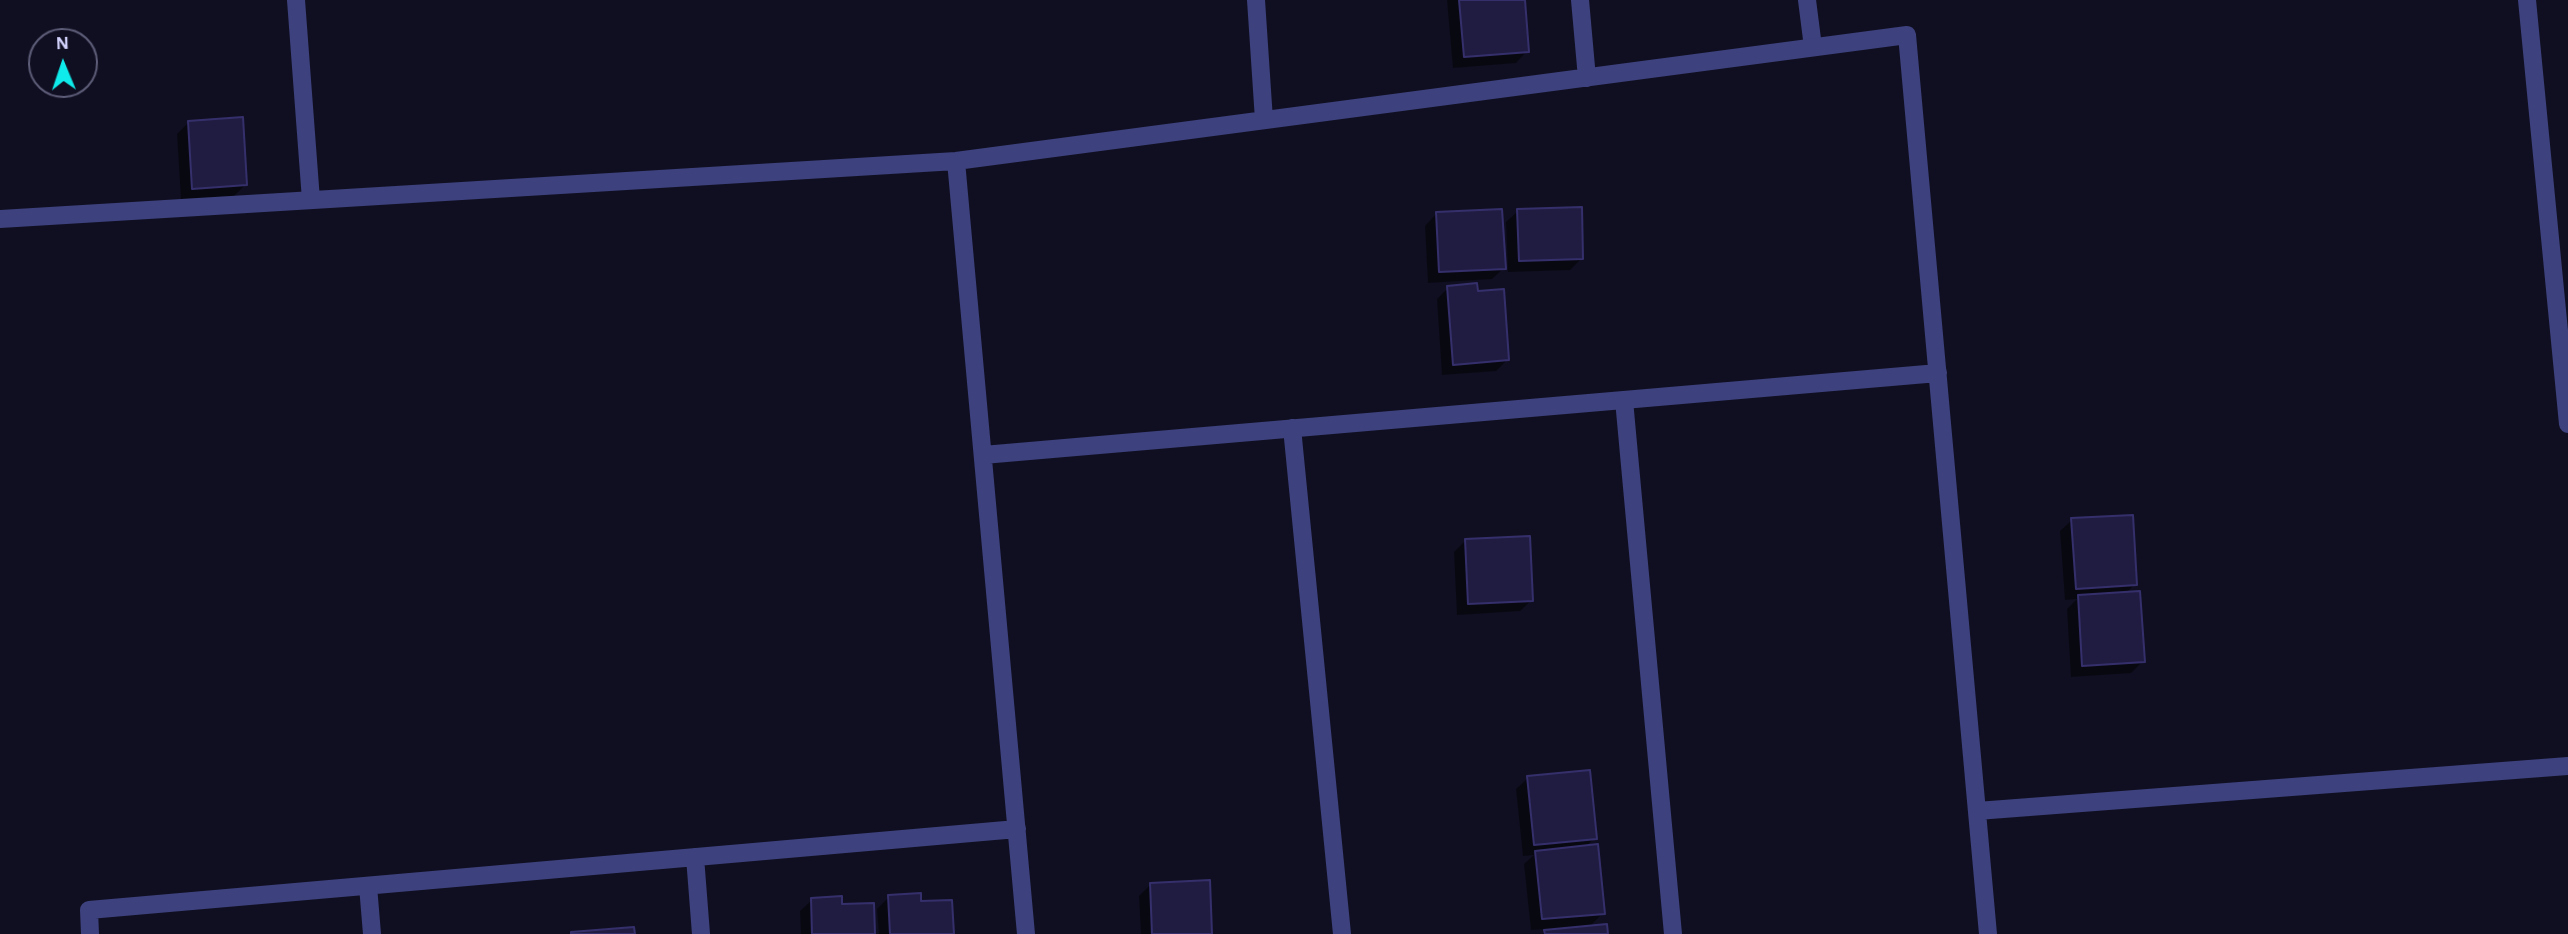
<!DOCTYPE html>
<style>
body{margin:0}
#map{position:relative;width:2568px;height:934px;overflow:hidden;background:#100f21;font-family:"Alegreya Sans",sans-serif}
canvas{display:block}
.north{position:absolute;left:28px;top:28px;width:70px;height:70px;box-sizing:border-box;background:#100f21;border:2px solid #5e5d79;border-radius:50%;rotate:358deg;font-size:19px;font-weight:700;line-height:28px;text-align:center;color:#d2d2fc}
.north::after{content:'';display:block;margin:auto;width:24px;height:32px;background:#0febeb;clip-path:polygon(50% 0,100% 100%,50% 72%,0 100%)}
</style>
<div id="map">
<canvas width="2568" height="934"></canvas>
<div class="north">N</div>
</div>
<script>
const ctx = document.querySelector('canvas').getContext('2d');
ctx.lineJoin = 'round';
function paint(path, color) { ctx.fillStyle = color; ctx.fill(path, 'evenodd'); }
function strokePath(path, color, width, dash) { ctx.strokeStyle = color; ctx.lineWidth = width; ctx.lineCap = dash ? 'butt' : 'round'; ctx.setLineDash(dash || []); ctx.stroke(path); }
paint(new Path2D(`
 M1447 0H1523L1527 51 1516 63 1453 68Z
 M189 122 245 185 234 196 181 199 177 134Z
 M1518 211 1582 258 1570 270 1508 272 1506 222Z
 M1436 214 1504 268 1492 279 1428 283 1425 226Z
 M1448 288 1477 293 1507 360 1496 371 1442 375 1437 299Z
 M2072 520 2135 584 2125 594 2143 661 2131 673 2071 677 2067 609 2077 599 2065 600 2060 531Z
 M1466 540 1532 600 1520 611 1457 615 1454 552Z
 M1528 778 1595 838 1585 847 1603 913 1588 928 1607 934H1543L1548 929 1531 930 1524 864 1534 855 1523 856 1516 789Z
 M1151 884 1210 934H1141L1139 896Z
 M889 897 919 903 952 934H879L877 909Z
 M812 900 841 906 874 934H801L800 911Z`), '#0007');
const building = new Path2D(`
 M1459 0H1525L1529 52 1464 57Z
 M243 117 247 185 192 189 188 121Z
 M1582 207 1583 259 1519 261 1517 209Z
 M1502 209 1506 269 1439 272 1436 212Z
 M1477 283 1478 291 1504 289 1509 360 1453 365 1447 286Z
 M2133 515 2137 585 2076 589 2071 518Z
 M1530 536 1533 601 1468 604 1465 539Z
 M2140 591 2145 662 2082 666 2078 595Z
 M1590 770 1597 839 1534 845 1527 776Z
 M1598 844 1605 914 1542 919 1535 851Z
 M1210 880 1212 934H1152L1150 883Z
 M921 893V901L952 900 954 934H890L888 895Z
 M842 896V904L874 903 875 934H812L811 898Z
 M1607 924 1608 934H1545L1544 930Z
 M634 927 635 934H571V932Z`);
paint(building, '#201c41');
strokePath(building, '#35306b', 2);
strokePath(new Path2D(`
 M1807 0 1813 47`), '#3d417d', 18);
strokePath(new Path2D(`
 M296 0 311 200
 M1256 0 1264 120
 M1580 0 1587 78
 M2527 0 2568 424
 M956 161 1026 934
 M0 219 956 161 1907 35 1988 934
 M1624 400 1673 934
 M1292 428 1342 934
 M983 455 1938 373
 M1977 811 2568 766
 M695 857 701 934
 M368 886 372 934
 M90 934 89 910 1017 829`), '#3d417d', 18);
</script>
